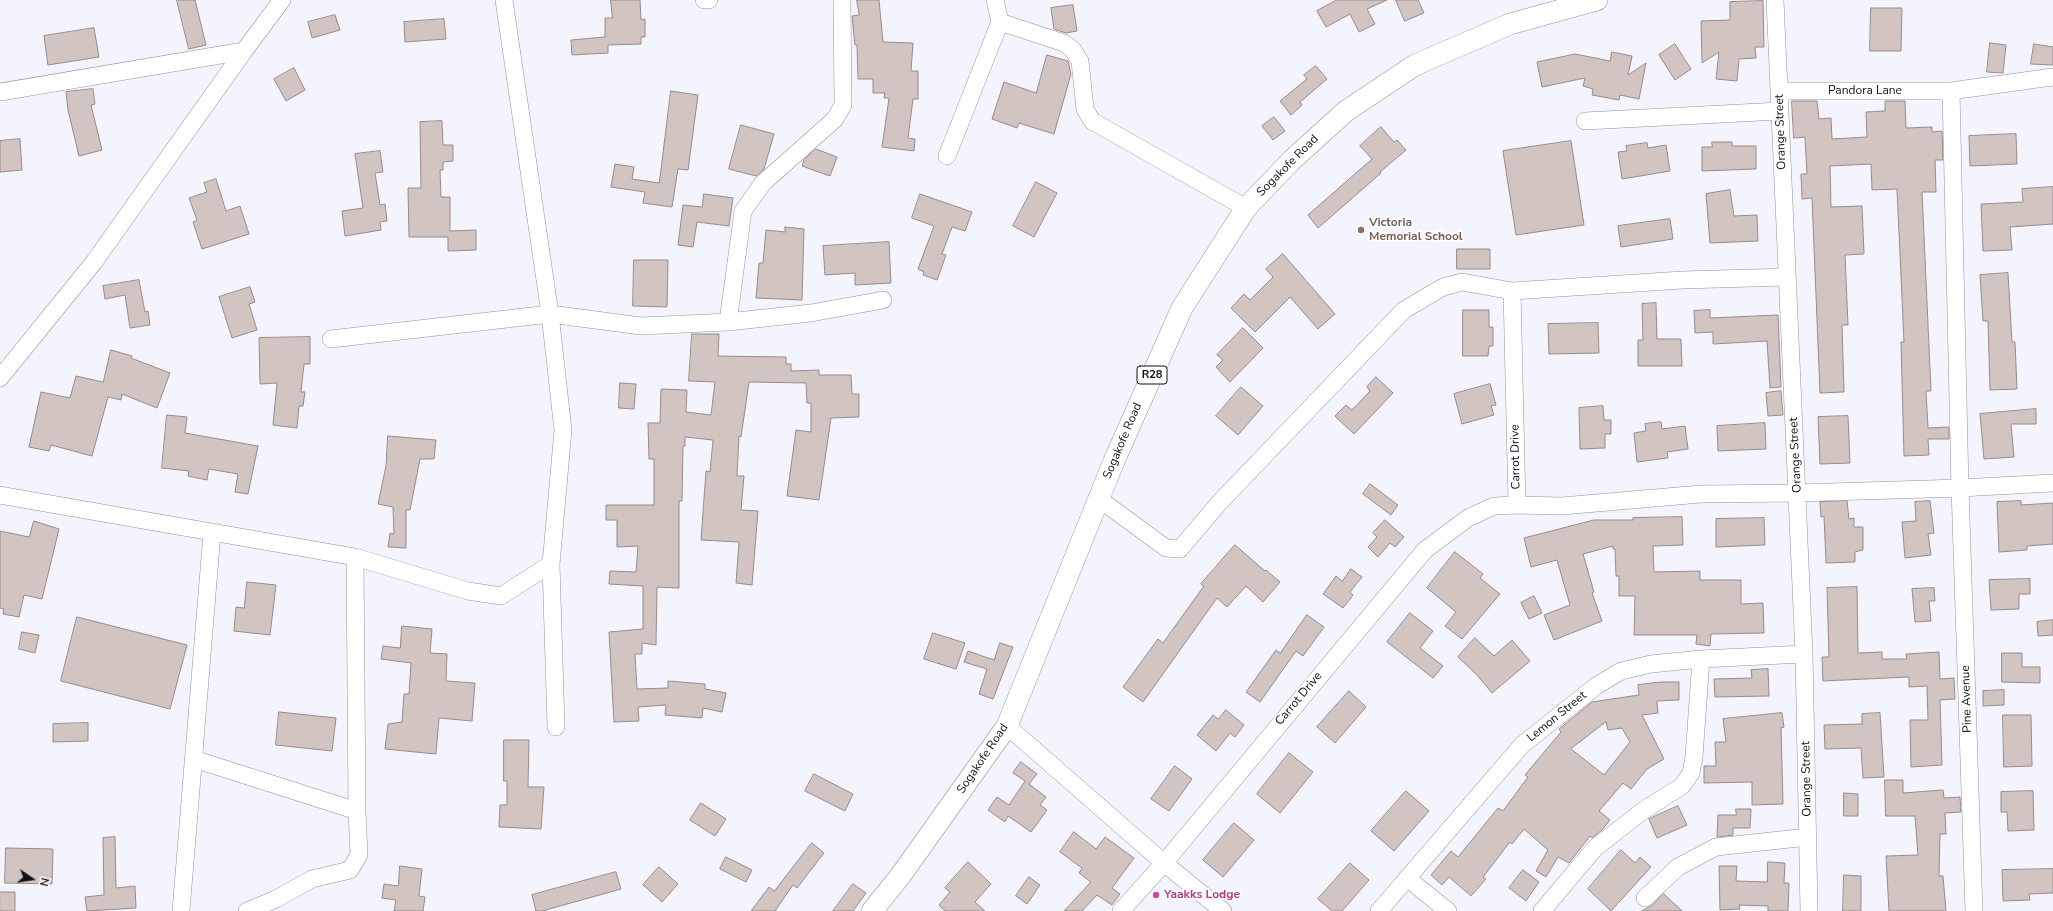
<!DOCTYPE html>
<style>
body{margin:0}
#map{position:relative;width:2053px;height:911px;overflow:hidden;background:#f4f4fe;font-family:"Nunito Sans",sans-serif}
canvas{display:block}
.north{position:absolute;left:12px;top:859px;width:40px;height:40px;-webkit-text-stroke:3px #fff;paint-order:stroke;rotate:103deg;font-size:11px;font-weight:700;line-height:16px;text-align:center;color:#101014}
.north::after{content:'';display:block;margin:auto;width:14px;height:18px;background:#101014;clip-path:polygon(50% 0,100% 100%,50% 72%,0 100%)}
</style>
<div id="map">
<canvas width="2053" height="911"></canvas>
<div class="north">N</div>
</div>
<script>
const ctx = document.querySelector('canvas').getContext('2d');
ctx.lineJoin = 'round';
function paint(path, color) { ctx.fillStyle = color; ctx.fill(path, 'evenodd'); }
function strokePath(path, color, width, dash) { ctx.strokeStyle = color; ctx.lineWidth = width; ctx.lineCap = dash ? 'butt' : 'round'; ctx.setLineDash(dash || []); ctx.stroke(path); }
function write(font, color, halo, rows, align = 'center') {
  ctx.font = font + ' "Nunito Sans",sans-serif'; ctx.lineWidth = 4; ctx.setLineDash([]); ctx.textBaseline = 'middle'; ctx.strokeStyle = halo; ctx.fillStyle = color; for (const [text, x, y, turn = 0] of rows) {
    ctx.save(); ctx.translate(x, y); ctx.rotate((+turn || 0) * Math.PI / 180); ctx.textAlign = isNaN(turn) ? turn : align; if (halo) ctx.strokeText(text, 0, 0); ctx.fillText(text, 0, 0); ctx.restore();
  }
}
const building = new Path2D(`
 M177 0H195L206 45 189 49Z
 M611 0H640L641 20 645 19V37H641V44L608 45V53L572 55 571 40 605 37V18H612Z
 M857 0H879L883 42 913 43 911 71H918V99H913L908 138 915 139 914 151 882 147 889 98H884L885 93H873V79H858L857 45H855L852 16 859 15Z
 M1337 0H1387L1367 9 1375 24 1359 32 1350 14 1326 27 1317 11Z
 M1396 0H1418L1424 13 1405 21Z
 M1763 1 1764 47H1755L1756 58 1739 59 1737 81 1716 79 1719 52 1702 63 1701 21 1730 20V2Z
 M1073 5 1077 31 1066 33 1054 29 1051 8Z
 M1871 8H1902L1901 51H1870Z
 M335 15 340 30 312 38 308 22Z
 M444 19 446 39 405 42 404 22Z
 M94 28 99 57 48 65 44 36Z
 M1990 43 2006 45 2003 73 1987 72Z
 M1675 44 1691 69 1675 80 1659 55Z
 M2034 44 2053 47V65L2031 64Z
 M1612 52 1632 56 1628 75 1646 63 1639 99 1620 95 1619 100 1592 95 1593 89 1583 86 1585 78 1542 87 1537 62 1575 54 1610 61Z
 M1047 55 1068 61 1071 74 1054 134 1019 123 1017 128 992 119 1004 82 1036 93Z
 M1316 66 1327 79 1300 102 1302 105 1291 115 1280 101 1307 79 1304 75Z
 M294 68 305 90 286 101 274 79Z
 M93 89 95 104 91 105 102 150 79 156 68 110 66 92Z
 M671 91 698 95 688 170 678 169 672 207 643 203 645 192 611 187 615 164 634 167 632 179 659 183Z
 M1792 101H1817L1819 119 1831 118 1832 139 1867 137 1866 112 1885 111V101H1905L1906 128 1932 127V132L1942 131 1943 160H1935L1936 192H1922L1931 391H1926L1928 428 1949 427V439H1928L1929 455 1904 456 1901 342H1904L1897 189 1872 190 1871 164 1830 166 1831 207 1862 206 1864 254 1845 255 1848 325H1842L1844 392 1820 393 1812 198 1802 199 1801 174H1807L1805 137 1794 138Z
 M1274 117 1285 131 1273 140 1262 126Z
 M442 121 443 145H453V161L443 162V170H440L441 197H450V231L476 230V250L448 251V237H409L408 188H421L420 122Z
 M741 125 774 134 764 169 756 176 729 169Z
 M1381 127 1394 142 1397 140 1406 150 1380 172 1381 173 1318 228 1308 215 1372 159 1360 146Z
 M2016 134 2017 164 1970 166 1969 136Z
 M20 139 22 170 0 172V141Z
 M1571 141 1584 225 1516 235 1503 151Z
 M1712 142H1732V146H1756V169L1702 171V147H1712Z
 M1647 143 1648 148 1666 145 1670 171 1622 179 1618 152 1627 151 1626 146Z
 M816 149 837 157 830 176 802 166 804 160Z
 M380 151 383 172 375 173 380 205 385 204 387 221 380 222 381 230 345 236 342 211 363 208 355 154Z
 M216 179 226 211 240 206 249 234 202 249 193 222 197 220 189 198 207 192 204 183Z
 M1036 182 1057 193 1034 237 1013 226Z
 M2053 187V224L2010 227 2012 250 1983 251 1981 204 2023 202 2022 189Z
 M1730 190 1734 216 1757 215 1758 241 1710 243 1706 194Z
 M704 194 733 198 729 226 697 222 693 247 678 245 683 205 702 207Z
 M920 194 972 212 965 231 952 227 942 254 946 255 937 280 923 275 924 272 918 269 934 226 912 218Z
 M1670 219 1673 239 1621 247 1618 226Z
 M785 227 804 229 802 300 756 298 759 263H763L766 230 785 232Z
 M889 242 891 283 855 285V273L825 275 823 246Z
 M1457 249H1490V269H1457Z
 M1283 254 1335 314 1318 329 1290 297 1255 332 1231 308 1244 294 1250 300 1273 277 1266 269Z
 M634 260H668L667 307 633 306Z
 M2008 273 2012 342H2015L2017 389 1990 390 1988 321H1983L1980 275Z
 M139 280 145 312 148 311 150 325 130 328 125 295 105 299 103 286Z
 M250 287 255 302 249 304 257 330 232 338 219 297Z
 M1656 303 1657 339H1681L1682 366H1638V340H1643L1642 304Z
 M1463 310H1489V327H1493V346H1489L1488 356H1463Z
 M1710 310V318L1778 315 1781 387 1770 388 1767 341 1713 344V332L1695 333 1694 311Z
 M1598 323 1599 353 1549 354 1548 324Z
 M1243 328 1263 348 1230 382 1216 367 1223 360 1217 355Z
 M692 334H719L718 356 786 357V364H791V371L819 370V375H851L852 394H859V417L831 418 819 500 787 496 796 430 811 432V403H807L806 383 749 382 741 437 739 436 737 476H744L741 510 758 511 752 585 736 583 739 542 701 540 706 471 710 472 713 440 685 437V446H683L682 501H679V588L657 587 656 645 642 643V654H635L637 689 668 688V681L705 684V689L726 693 722 712 703 708 702 718 665 715 666 705 638 707 639 721 614 722 609 632 643 629V586L609 584 610 571 636 572 638 546 617 547V520H606V505H654V459H649L648 423H660L661 389 687 390 686 412 711 415 715 382 689 381Z
 M310 337V364H304L301 392H305L303 406H299L297 428 273 425 277 383 260 384 259 338Z
 M111 350 132 356 131 358 170 373 157 408 122 394 121 400 108 397 92 456 51 445 49 451 29 447 41 392 70 398 76 376 103 382Z
 M1376 377 1393 393 1354 434 1335 416 1346 405 1352 410 1370 391 1367 387Z
 M620 383 636 384 634 409 619 408Z
 M1490 384 1496 405 1491 406 1494 415 1462 424 1454 394Z
 M1241 387 1263 406 1238 435 1216 416Z
 M1781 391 1783 415 1768 416 1766 393Z
 M1603 406 1604 420H1611V434H1605V448L1580 449 1579 408Z
 M2036 409V424H2011L2014 457 1984 459 1980 414Z
 M167 415 187 417 185 433 258 446 248 494 235 492 238 474 209 469 207 480 188 476 189 471 162 468Z
 M1848 416 1850 463 1820 464 1818 417Z
 M1661 422 1662 429 1685 426 1688 449 1667 452 1668 458 1637 462 1634 433 1646 431 1645 424Z
 M1765 423 1766 449 1718 451 1717 426Z
 M388 436 436 440 434 459H420L410 510H406V548L388 547 390 533 394 534 393 507 378 504 386 466Z
 M1370 484 1398 505 1391 515 1363 494Z
 M1847 501 1849 519 1854 518V527H1863V550L1855 552V562L1826 563 1824 516 1821 517 1820 502Z
 M1930 501 1934 533 1928 534 1931 555 1905 558 1902 522 1916 521 1915 502Z
 M2021 501V505L2053 503V544L2027 546V550L1999 552 1997 502Z
 M1682 517 1683 545 1653 546 1654 572 1700 571V580H1741V604L1763 603 1764 633 1711 634 1710 646 1696 644 1697 635H1634L1635 596H1619V576H1616L1615 549H1613V546L1583 554 1594 592 1592 593 1602 621 1554 640 1544 615 1570 605 1557 560 1531 567 1524 538 1594 520H1633V518Z
 M1764 518 1765 545 1716 547V519Z
 M1385 520 1404 537 1395 547 1390 543 1378 557 1368 547 1377 537 1373 533Z
 M34 521 59 529 42 599 24 595 19 617 3 614 4 609 0 608V531L29 537Z
 M1235 545 1265 571 1266 570 1280 582 1263 602 1246 586 1227 607 1217 598 1143 702 1123 687 1158 639 1163 643 1204 586 1201 584Z
 M1455 552 1483 574 1480 578 1500 594 1462 639 1445 626 1456 612 1427 588Z
 M1351 569 1362 577 1350 592 1353 595 1343 608 1323 594 1336 576 1342 581Z
 M2030 579V594H2019V609L1991 610 1989 580Z
 M247 582 276 585 270 635 234 631 236 607 244 608Z
 M1857 587 1858 653 1882 652V659H1907L1906 654 1939 652 1940 679 1954 678 1955 699 1940 700 1942 765 1911 767 1910 720H1928L1927 686 1909 687V677L1823 681 1822 657H1829L1827 588Z
 M1934 588 1935 601H1929L1931 621 1915 622 1912 589Z
 M1534 596 1542 613 1529 619 1521 603Z
 M1410 613 1433 631 1420 648 1443 666 1433 678 1387 642Z
 M1307 615 1324 627 1303 656 1296 651 1260 702 1246 692 1276 650 1280 653Z
 M77 617 187 645 170 709 61 681Z
 M2053 620V635L2038 636 2037 622Z
 M402 626 432 629 430 653 447 654 446 681 475 683 472 721 439 718 436 754 385 749 388 724 402 722 404 694H409L411 663 381 659 383 646 400 648Z
 M22 632 39 635 35 653 19 649Z
 M933 633 965 643 956 669 924 659Z
 M1475 638 1494 656 1512 640 1530 661 1492 693 1477 675 1458 657Z
 M1000 643 1013 647 993 699 979 694 987 669 964 662 968 651 994 660Z
 M2002 653H2022V667H2040V683L2002 682Z
 M1768 669 1769 696 1715 697 1714 679 1752 678 1751 670Z
 M1661 682H1679V700L1657 701 1658 713 1642 715 1664 759 1647 769 1631 789 1623 783 1599 811 1610 820 1602 830 1592 838 1590 836 1569 863 1558 857 1546 877 1536 871 1548 850 1524 829 1512 844 1510 842 1483 877 1486 879 1471 896 1449 877 1442 885 1431 875 1451 851 1458 857 1498 808 1503 811 1528 777 1525 775 1561 732 1559 729 1592 702 1639 695 1638 685ZM1606 722 1608 730 1622 728 1630 742 1604 775 1571 749Z
 M2004 690V705L1983 706V691Z
 M1349 691 1366 707 1335 743 1317 727Z
 M1226 710 1244 725 1235 737 1230 733 1216 751 1197 735 1213 715 1218 719Z
 M279 712 336 718 332 751 276 745Z
 M1782 713 1784 727 1781 728 1783 804 1752 805V782L1704 783V766H1716L1715 742H1726L1723 719Z
 M1880 713 1884 777 1863 778 1861 748 1825 749 1824 725 1862 724V714Z
 M2003 715H2031L2032 766 2004 767Z
 M88 723V741L53 742V724Z
 M504 740H529L528 787H544L541 829 499 827 500 805H507V781H504Z
 M1289 753 1313 772 1280 813 1257 794Z
 M1021 762 1037 774 1029 784 1046 797 1040 805 1047 810 1031 832 1008 816 1005 822 988 810 997 797 1009 805 1025 781 1013 773Z
 M1175 766 1192 779 1169 811 1151 799Z
 M814 774 853 794 845 811 805 791Z
 M1885 780H1903V793L1943 790 1944 798 1960 797 1961 812 1945 813 1946 834H1940L1939 876H1943L1946 911H1889L1886 856 1918 855 1915 816H1886Z
 M1406 791 1429 811 1394 851 1371 831Z
 M2033 791 2034 830 2008 831 2007 812H2001V792Z
 M1844 793 1858 794V816H1844Z
 M701 803 726 819 715 836 690 820Z
 M1678 806 1687 825 1657 838 1649 819Z
 M1736 809H1751L1750 828H1733V835L1717 837 1718 815H1736Z
 M1234 823 1254 840 1223 877 1203 860Z
 M1074 832 1096 849 1105 837 1134 858 1112 888 1120 894 1112 905 1097 895 1082 911H1064L1091 882 1079 873 1082 868 1060 852Z
 M115 837 116 888 135 886 136 908 87 911 85 897 104 895 103 838Z
 M812 843 824 853 797 888 793 885 775 911H751L769 887 774 891Z
 M6 848 53 849 52 884 5 883Z
 M1621 850 1635 863 1640 857 1651 867 1611 911 1588 889Z
 M726 857 752 870 746 882 720 869Z
 M968 862 991 884 975 902 985 911H945L939 905 950 892 945 888Z
 M1768 862 1785 863 1784 883H1789L1788 911H1768V906L1739 905 1740 909 1720 910 1719 866H1737L1736 881 1767 882Z
 M1350 863 1369 880 1342 911H1332L1318 899Z
 M400 866 422 869 419 896 425 897 423 911H394L396 900 382 898 384 884 398 886Z
 M659 867 678 884 662 902 643 885Z
 M2053 869V893L2029 894 2030 900 2003 901 2002 870Z
 M1523 870 1539 882 1526 901 1509 888Z
 M616 872 621 889 542 911H536L532 895Z
 M1844 875 1861 876V911H1843Z
 M1029 877 1040 885 1027 904 1016 896Z
 M853 884 866 893 853 911H833Z
 M0 892H15V911H0Z
 M1664 894 1682 911H1642L1652 905Z`);
paint(building, '#d1c4c1');
strokePath(building, '#978b89', 1);
const minor = new Path2D(`
 M504 0 550 314 563 430 551 564 556 727
 M704 0H709
 M995 0 1000 22 1064 43 1073 50 1080 61 1085 109 1092 121 1246 208
 M1775 0 1804 654 1809 911
 M244 51 282 0
 M2053 77 1951 91 1960 488 2053 483
 M1780 91H1951
 M0 92 244 51 94 262 0 378
 M1585 121 1780 111
 M947 156 1000 22
 M728 322 743 211 763 183 835 119 843 105 842 0
 M331 339 550 314 641 326 728 322 811 313 883 300
 M0 495 355 557 468 591 501 596 551 564
 M1099 499 1166 548 1180 549 1219 503 1404 310 1443 287 1462 282 1512 291
 M1517 505 1562 506 1701 494 1798 493 1960 488 1974 911
 M1007 726 1164 863 1223 911
 M194 759 357 811
 M1407 878 1448 911
 M1645 898 1678 867 1716 847 1808 837
 M181 911 212 533
 M247 911 276 899 312 879 350 870 359 855 357 811 355 557
 M1121 911 1164 863 1425 550 1468 518 1494 506 1517 505 1512 291 1683 280 1787 277
 M1379 911 1522 745 1596 686 1621 671 1651 664 1701 659 1804 654
 M1542 911 1595 848 1644 810 1682 786 1691 773 1694 757 1701 659`);
const major = new Path2D(`
 M872 911 901 875 1007 726 1114 461 1182 308 1246 208 1292 160 1346 111 1415 65 1510 24 1597 0`);
strokePath(minor, '#92929d', 18);
strokePath(major, '#92929d', 22);
strokePath(minor, '#fff', 17);
strokePath(major, '#fff', 21);
for (const [x, y, r, color] of [
 [1361,230,4,"#8d6e63"],
 [1156,895,4,"#d1479c"]
]) { const dot = new Path2D(); dot.arc(x, y, r, 0, 2 * Math.PI); ctx.fillStyle = color; ctx.fill(dot); strokePath(dot, '#fff', 1.5); }
for (const [x, y, w] of [
 [1152,375,30]
]) { const box = new Path2D(); box.roundRect(x - w / 2, y - 9, w, 18, 3); ctx.fillStyle = '#fff'; ctx.fill(box); strokePath(box, '#101014', 1); }
write('bold 11px', '#101014', null, [
 ["R28",1152,375]
]);
write('12px', '#101014', '#fff', [
 ["Pandora Lane",1865,91],
 ["Orange Street",1781,132,-92],
 ["Sogakofe Road",1288,166,-45],
 ["Sogakofe Road",1123,441,-67],
 ["Orange Street",1796,455,-93],
 ["Carrot Drive",1516,457,-91],
 ["Carrot Drive",1299,699,-50],
 ["Pine Avenue",1967,699,-92],
 ["Lemon Street",1557,717,-39],
 ["Sogakofe Road",983,759,-56],
 ["Orange Street",1807,779,-91]
]);
write('bold 12px', '#785e54', '#fff', [
 ["Victoria",1369,223],
 ["Memorial School",1369,237]
], 'left');
write('bold 12px', '#b23c85', '#fff', [
 ["Yaakks Lodge",1164,895]
], 'left');
</script>
